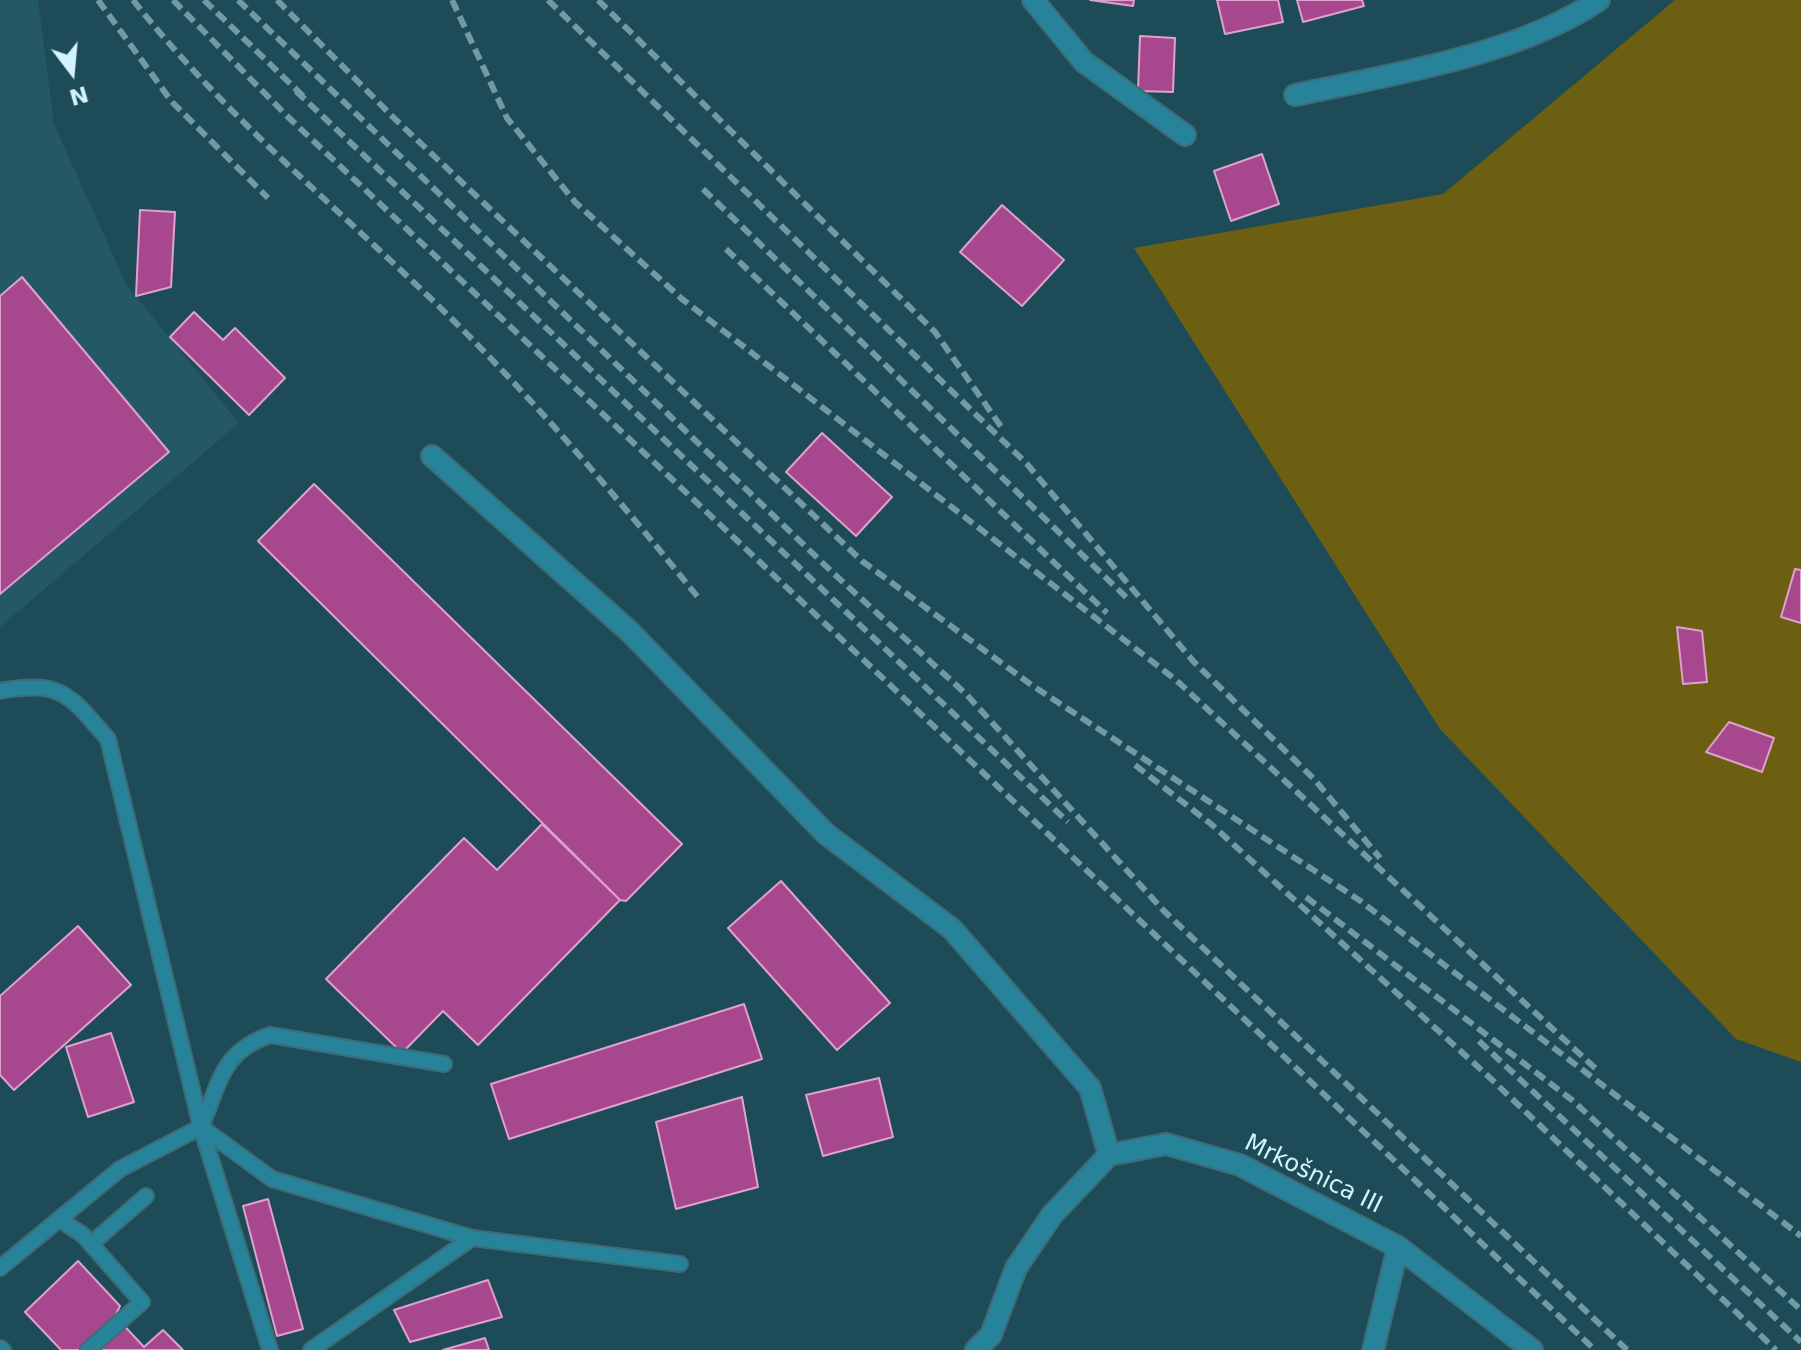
<!DOCTYPE html>
<meta charset="utf-8">
<style>
body{margin:0}
#map{position:relative;width:1801px;height:1350px;overflow:hidden;background:#1d4b58;font-family:"DejaVu Sans",sans-serif}
canvas{display:block}
.north{position:absolute;left:32px;top:32px;width:80px;height:80px;-webkit-text-stroke:6px #1d4b58;paint-order:stroke;rotate:164deg;font-size:22px;font-weight:700;line-height:32px;text-align:center;color:#d3f3fd}
.north::after{content:'';display:block;margin:auto;width:28px;height:36px;background:#d3f3fd;clip-path:polygon(50% 0,100% 100%,50% 72%,0 100%)}
</style>
<div id="map">
<canvas width="1801" height="1350"></canvas>
<div class="north">N</div>
</div>
<script>
const ctx = document.querySelector('canvas').getContext('2d');
ctx.lineJoin = 'round';
function paint(path, color) { ctx.fillStyle = color; ctx.fill(path, 'evenodd'); }
function strokePath(path, color, width, dash) { ctx.strokeStyle = color; ctx.lineWidth = width; ctx.lineCap = dash ? 'butt' : 'round'; ctx.setLineDash(dash || []); ctx.stroke(path); }
function write(font, color, halo, rows, align = 'center') {
  ctx.font = font + ' "DejaVu Sans",sans-serif'; ctx.lineWidth = 7; ctx.setLineDash([]); ctx.textBaseline = 'middle'; ctx.strokeStyle = halo; ctx.fillStyle = color; for (const [text, x, y, turn = 0] of rows) {
    ctx.save(); ctx.translate(x, y); ctx.rotate((+turn || 0) * Math.PI / 180); ctx.textAlign = isNaN(turn) ? turn : align; if (halo) ctx.strokeText(text, 0, 0); ctx.fillText(text, 0, 0); ctx.restore();
  }
}
paint(new Path2D(`
 M0 0H38L54 124 126 284 239 423 0 627Z`), '#245866');
paint(new Path2D(`
 M1675 0H1801V1062L1736 1039 1440 729 1134 248 1443 194Z`), '#6c5f12');
const building = new Path2D(`
 M1090 0H1134L1133 6Z
 M1217 0H1278L1283 22 1225 34Z
 M1297 0H1362L1364 6 1303 22Z
 M1140 36 1175 38 1173 92 1138 91Z
 M1262 154 1279 204 1231 221 1214 171Z
 M1002 205 1064 260 1022 306 960 252Z
 M140 210 175 212 171 287 136 296Z
 M22 277 169 452 0 594V296Z
 M194 312 223 340 235 328 285 378 249 415 170 337Z
 M822 433 892 497 856 536 786 472Z
 M314 484 682 844 626 901 620 900 258 541Z
 M1795 569 1801 570V623L1781 617Z
 M1677 627 1702 631 1707 682 1683 684Z
 M1729 722 1774 738 1762 772 1706 752Z
 M542 824 620 900 478 1045 443 1011 402 1053 326 979 464 838 497 870Z
 M781 881 890 1003 837 1050 728 928Z
 M78 926 131 985 14 1090 0 1075V996Z
 M744 1004 762 1059 509 1139 491 1084Z
 M111 1033 134 1102 88 1117 66 1047Z
 M879 1078 893 1137 823 1156 806 1095Z
 M742 1097 758 1187 676 1209 656 1122Z
 M268 1199 303 1329 277 1336 243 1206Z
 M78 1261 120 1306 115 1316 144 1347 163 1330 183 1350H61L25 1312Z
 M488 1280 502 1317 410 1342 394 1310Z
 M485 1338 489 1350H443Z`);
paint(building, '#a7488f');
strokePath(building, '#dea2cc', 2);
const lane = new Path2D(`
 M0 691C63 680 69 695 108 739L201 1127 270 1350
 M201 1127C220 1083 221 1052 270 1035L444 1064
 M59 1219 83 1235 142 1302 88 1350
 M91 1244 146 1196
 M0 1268 120 1169 201 1127 272 1179 472 1238 680 1264
 M0 1348 3 1350
 M311 1350 472 1238`);
const street = new Path2D(`
 M1033 0 1084 62 1185 135
 M1295 95C1390 75 1518 55 1599 0
 M432 456 630 632 826 834 952 929 1090 1088 1109 1155
 M976 1350 991 1335 1016 1268 1052 1215 1109 1155 1166 1144 1240 1165 1398 1247 1532 1350
 M1373 1350 1398 1247`);
strokePath(lane, '#3f6b77', 18);
strokePath(street, '#3f6b77', 24);
strokePath(lane, '#268399', 14);
strokePath(street, '#268399', 20);
strokePath(new Path2D(`
 M98 0 172 102 268 198
 M133 0C230 123 355 222 466 333 550 418 626 508 701 601
 M173 0 287 116 1595 1350
 M204 0 305 98
 M238 0 832 572 966 694 1164 911 1627 1350
 M277 0 396 120 862 561 1033 686 1359 900 1801 1236
 M452 0 507 118 575 202 682 299 1176 680 1596 1069
 M548 0 1027 464 1194 662 1314 779 1380 858
 M598 0 935 332 1002 428
 M296 91 1068 822
 M703 189 1128 599
 M726 249 1107 613
 M1135 765 1211 824 1488 1076 1776 1350
 M1306 897 1572 1100 1801 1310
 M1479 1041 1801 1342`), '#729aa5', 6, [12, 6]);
write('24px', '#d3f3fd', '#1d4b58', [
 ["Mrkošnica III",1313,1175,26]
]);
</script>
